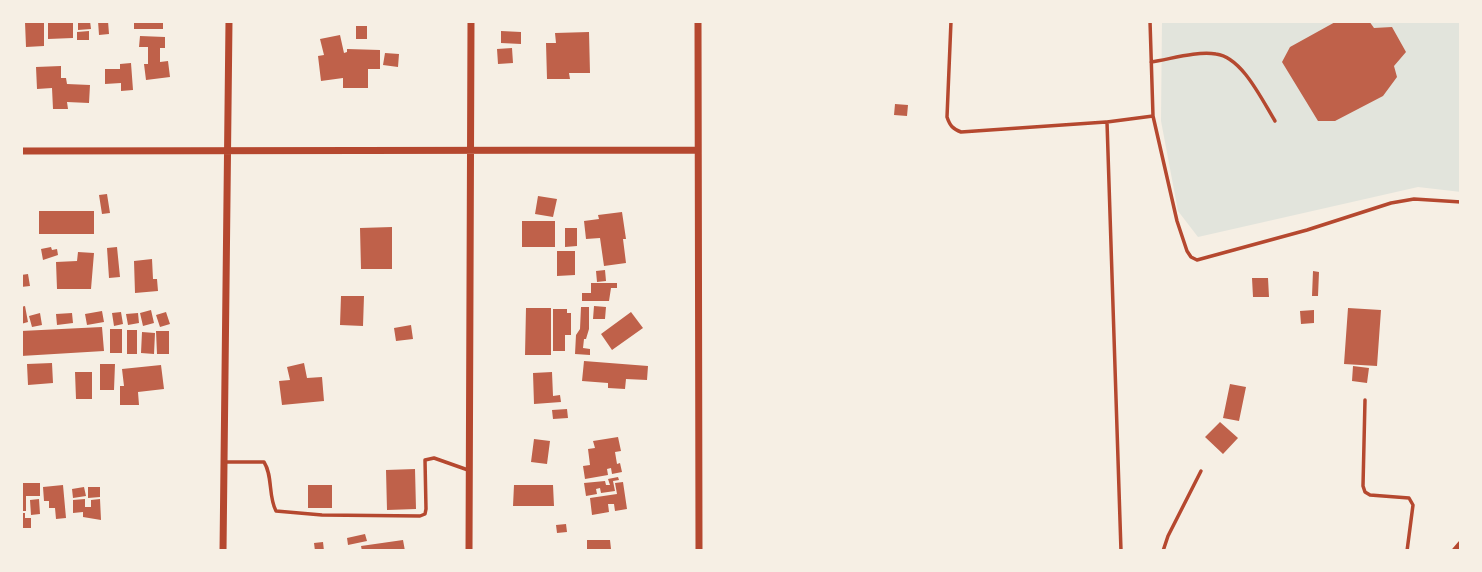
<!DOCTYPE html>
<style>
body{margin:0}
#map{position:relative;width:1482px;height:572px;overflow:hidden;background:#f6efe4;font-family:"Source Sans 3",sans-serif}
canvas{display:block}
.frame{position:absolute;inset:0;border:23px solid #f6efe4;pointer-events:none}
</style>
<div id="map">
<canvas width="1482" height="572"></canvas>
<div class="frame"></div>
</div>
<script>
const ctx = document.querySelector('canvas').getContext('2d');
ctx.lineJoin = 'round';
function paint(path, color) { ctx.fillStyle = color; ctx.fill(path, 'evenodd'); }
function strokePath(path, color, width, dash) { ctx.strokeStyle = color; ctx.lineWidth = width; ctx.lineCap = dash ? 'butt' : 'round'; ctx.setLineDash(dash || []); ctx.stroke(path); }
paint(new Path2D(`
 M1162 21H1461V192L1418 187 1198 237 1178 211 1161 121Z`), '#e2e4dc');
paint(new Path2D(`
 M44 21V46L26 47 25 22Z
 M48 21H73V38L48 39Z
 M90 21 91 29 78 30V22Z
 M98 21H108L109 34 99 35Z
 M134 21H163V29H134Z
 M1337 21H1369L1374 28 1392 27 1406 52 1394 66 1397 77 1383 96 1335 121H1318L1282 62 1290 47Z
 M356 26H367V39H356Z
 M89 31V40H77V32Z
 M501 31 521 32V44L501 43Z
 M589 32 590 73H569L570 79H547L546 43H556L555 33Z
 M340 35 344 53 347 52V49L380 50V69H368V88H343V78L321 81 318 56 324 55 320 39Z
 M140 36 165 37V48H160V62L168 61 170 77 146 80 144 64H148V47H139Z
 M512 48 513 63 498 64 497 49Z
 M385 53 399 54 398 67 383 65Z
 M131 63 133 90 121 91V83L105 84V69H120V64Z
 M61 66V78H66L67 84 90 85 89 103 67 102 68 109H53L52 88 37 89 36 67Z
 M895 104 908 105 907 116 894 115Z
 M107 194 110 213 102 214 99 195Z
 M538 196 557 199 553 217 535 214Z
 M39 211H94V234H39Z
 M622 212 626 239H623L626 263 604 266 600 238 586 239 584 221 599 219 598 215Z
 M522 221H555V247H522Z
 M392 227V269H361L360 228Z
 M565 228H577V246L565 247Z
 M51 247 52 250 57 249 58 255 43 260 41 249Z
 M117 247 120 277 109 278 107 248Z
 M557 251H575V275L557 276Z
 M78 252 94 253 91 289H57L56 262 77 261Z
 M152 259 153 279H157L158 291 135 293 134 261Z
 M605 270 606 281 597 282 596 271Z
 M1313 271 1319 272 1318 296H1312Z
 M28 274 30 286 21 287V275Z
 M1252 278H1268L1269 297H1253Z
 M591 283H617V288H611L609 301H582V293H591Z
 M341 296H364L363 326 340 325Z
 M25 306 28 322 21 324V307Z
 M594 306 606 307 605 319H593Z
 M581 307H589V329L586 339H584L583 348 590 349V355L575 354 576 335 580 329Z
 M526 308H551V355H525Z
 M1348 308 1381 310 1377 366 1344 364Z
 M553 309H567V313H571V335H565V351H553Z
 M151 310 154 323 143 326 140 313Z
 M1314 310V323L1301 324 1300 311Z
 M102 311 104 322 87 325 85 314Z
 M121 312 123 324 114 326 112 313Z
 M166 312 170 324 160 327 156 315Z
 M631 312 643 328 612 350 601 334Z
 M40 313 42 325 32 327 29 316Z
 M72 313 73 323 57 325 56 314Z
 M138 313 139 323 128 325 126 314Z
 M411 325 413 339 396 341 394 328Z
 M102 327 104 351 21 356V331Z
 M110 329H122V353H110Z
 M127 330H137V354H127Z
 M156 331H169V354H157Z
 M142 332 155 333 154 354 141 353Z
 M584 361 648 366 647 380 626 379 625 389 608 388V383L582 381Z
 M52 363 53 383 28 385 27 364Z
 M304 363 307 378 322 377 324 401 282 405 279 381 290 380 287 367Z
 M100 364H115L114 390H100Z
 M161 365 164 389 138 392 139 405H120V386H124L122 369Z
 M1353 366 1369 368 1367 383 1352 381Z
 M75 372H92V399H76Z
 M552 372 553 396 560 395 561 402 534 404 533 373Z
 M1230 384 1246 387 1239 421 1223 418Z
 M567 409 568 418 553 419 552 410Z
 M1220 422 1238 438 1223 454 1205 437Z
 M618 437 621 451 615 452 617 464 620 463 622 472 612 474 611 468 607 469 608 475 585 479 583 466 590 465 588 449 595 448 593 441Z
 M534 439 550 441 547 464 531 462Z
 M415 469 416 509 387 510 386 470Z
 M618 477 619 480 613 481 615 491 601 493 600 488 596 489 597 494 586 496 584 483 605 481 606 485H610L608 479Z
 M623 482 627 509 615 511 614 504H608L609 512 592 515 590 498 617 494 615 483Z
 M21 483H40V496H26V511H21Z
 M63 485 66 518 56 519 55 508H49V501H44L43 487Z
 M308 485H332V508H308Z
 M514 485H553L554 506H513Z
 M84 487 86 496 73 498 72 489Z
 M88 487H100V497L88 498Z
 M39 499 40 514 31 515 30 500Z
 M85 499V507H91V500L100 499 101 520 83 517V512L73 513V500Z
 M21 513H25V518H31V528H21Z
 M566 524 567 532 557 533 556 525Z
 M365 534 367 541 348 545 347 538Z
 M403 540 405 551H362L361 546Z
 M587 540H610L611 549 587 550Z
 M323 542 324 551H315L314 543Z`), '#bf614a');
strokePath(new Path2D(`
 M951 21 947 117C950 126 953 129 961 132L1106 122
 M1150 21 1153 116
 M1151 62C1171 59 1196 51 1216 54 1242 57 1262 100 1275 121
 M1365 400 1363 486 1365 492 1370 495 1409 498 1413 505 1407 551
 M226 462H264C273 476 268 496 276 511L322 515 420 516 425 514 426 509 425 460 434 458 468 470
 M1121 551 1107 122 1153 116 1177 221 1187 251 1191 257 1197 260 1307 230 1391 203 1414 199 1461 202
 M1163 551 1168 536 1201 471`), '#b5482f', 3.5);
strokePath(new Path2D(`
 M698 21 699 551
 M21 151 698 150
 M223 551 229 21
 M469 551 471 21
 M1455 551 1461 544`), '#b5482f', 7);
</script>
